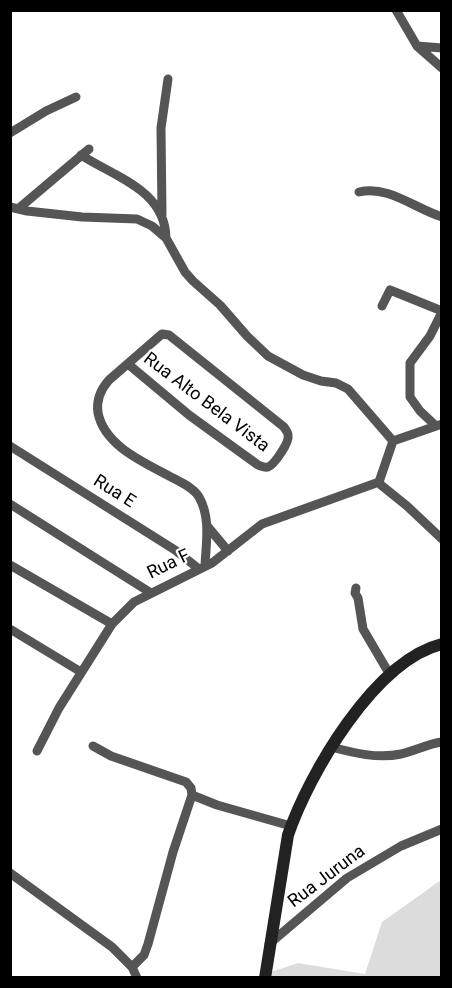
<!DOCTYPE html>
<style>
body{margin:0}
#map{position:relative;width:452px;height:988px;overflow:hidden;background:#fff;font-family:Roboto,sans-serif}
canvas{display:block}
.frame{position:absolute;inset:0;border:12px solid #000;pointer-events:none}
</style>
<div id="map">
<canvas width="452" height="988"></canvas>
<div class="frame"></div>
</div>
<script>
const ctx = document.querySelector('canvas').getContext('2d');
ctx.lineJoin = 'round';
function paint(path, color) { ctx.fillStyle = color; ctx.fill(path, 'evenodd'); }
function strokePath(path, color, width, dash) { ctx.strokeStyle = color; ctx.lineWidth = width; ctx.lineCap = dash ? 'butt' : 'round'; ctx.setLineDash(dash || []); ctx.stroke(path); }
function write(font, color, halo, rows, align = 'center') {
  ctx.font = font + ' Roboto,sans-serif'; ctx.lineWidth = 4.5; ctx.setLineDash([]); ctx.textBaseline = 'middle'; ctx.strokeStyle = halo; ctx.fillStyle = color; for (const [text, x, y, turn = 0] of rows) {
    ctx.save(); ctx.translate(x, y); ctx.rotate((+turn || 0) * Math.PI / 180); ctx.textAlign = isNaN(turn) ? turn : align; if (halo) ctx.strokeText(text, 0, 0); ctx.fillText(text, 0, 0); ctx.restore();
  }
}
paint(new Path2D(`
 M441 880V977L262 978V975L298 963 365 974 382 922Z`), '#dcdcdc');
strokePath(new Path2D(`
 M396 10 417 46 442 68
 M417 46 442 48
 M10 133 46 111 76 97
 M81 155C115 177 165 190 166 238
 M359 192C388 185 414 208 442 217
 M10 207 27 211 82 217 137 219 152 226 166 238 185 272 193 281 220 305 247 336 268 356 303 375 321 381 336 383 348 389 393 441
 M18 209 89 149
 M162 215 161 128 168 79
 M382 306 390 290 442 311
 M128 364 189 415 258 465C261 466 265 468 268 467 274 465 290 442 288 435 288 432 285 429 284 427L169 335 162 334 109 380C100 390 96 400 98 413 105 447 146 463 173 478 182 483 194 488 199 497 211 518 206 543 205 566
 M442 424 393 441 379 482 381 485 407 506 442 539
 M436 426 420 411 410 397V363L430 336 442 312
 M10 446 175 550 199 569
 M10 504 151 593
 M208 527 228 551
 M10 565 112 624
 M356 588 355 593 358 598 363 629 390 675
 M10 629 81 672
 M93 746 111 756 186 782 191 788 192 795 173 852 148 944 144 955 132 967
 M331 747C354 753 378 759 401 754 415 751 427 744 442 742
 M37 751 59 708 112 624 134 602 212 563 262 524 379 482
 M192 795 217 805 291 826
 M10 873 112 947 132 967 137 978
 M269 944 347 878 401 846 442 829`), '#555', 9);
strokePath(new Path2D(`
 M265 978 288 835C309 774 374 661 442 644`), '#222', 12);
write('18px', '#000', '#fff', [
 ["Rua Alto Bela Vista",206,403,37],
 ["Rua E",114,492,32],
 ["Rua F",169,565,-26],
 ["Rua Juruna",327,877,-37]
]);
</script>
